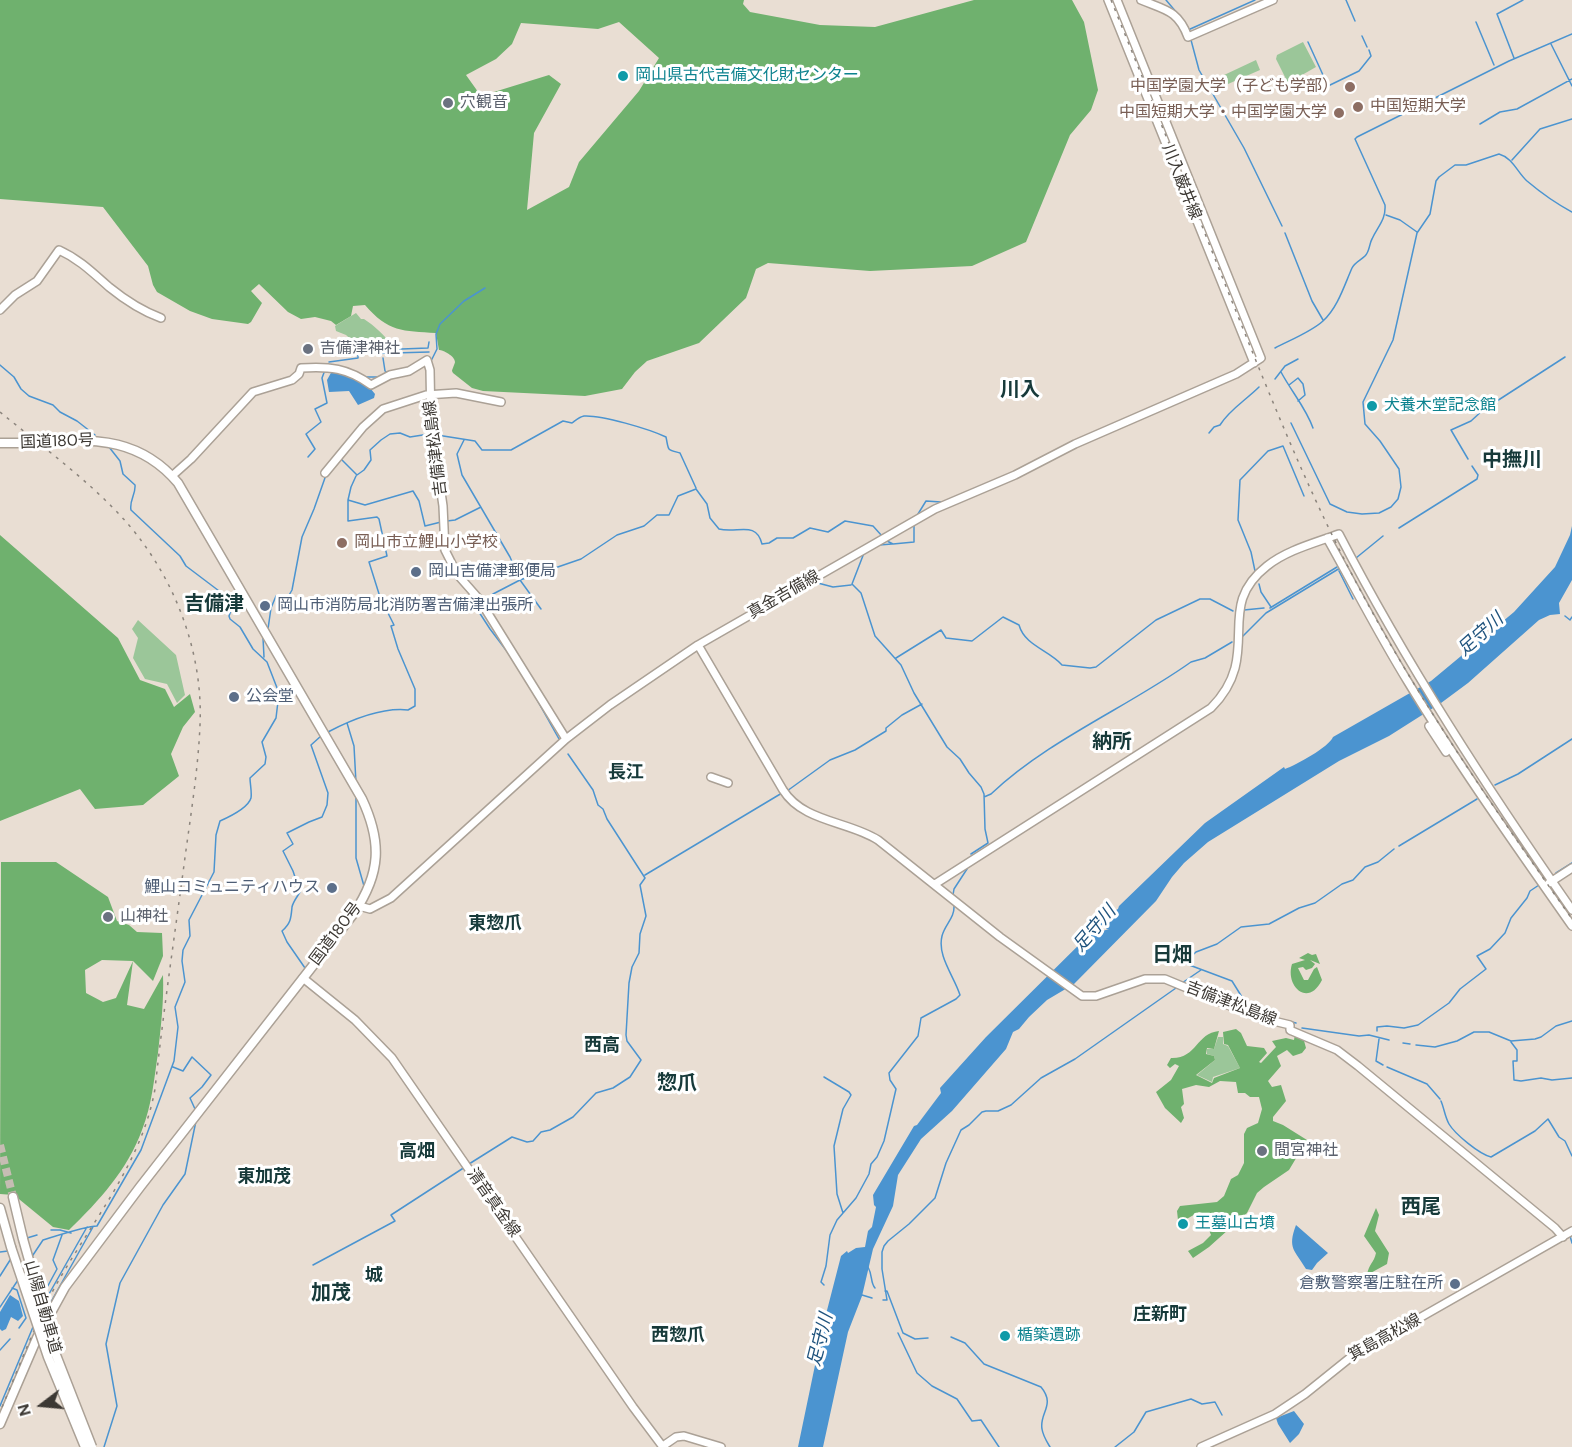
<!DOCTYPE html>
<meta charset="utf-8">
<style>
body{margin:0}
#map{position:relative;width:1572px;height:1447px;overflow:hidden;background:#e9ded3;font-family:"DM Sans",sans-serif}
canvas{display:block}
.north{position:absolute;left:12px;top:1375px;width:60px;height:60px;-webkit-text-stroke:4px #fff;paint-order:stroke;rotate:254deg;font-size:16px;font-weight:700;line-height:24px;text-align:center;color:#3c3833}
.north::after{content:'';display:block;margin:auto;width:21px;height:27px;background:#3c3833;clip-path:polygon(50% 0,100% 100%,50% 72%,0 100%)}
</style>
<div id="map">
<canvas width="1572" height="1447"></canvas>
<div class="north">N</div>
</div>
<script>
const ctx = document.querySelector('canvas').getContext('2d');
ctx.lineJoin = 'round';
function paint(path, color) { ctx.fillStyle = color; ctx.fill(path, 'evenodd'); }
function strokePath(path, color, width, dash) { ctx.strokeStyle = color; ctx.lineWidth = width; ctx.lineCap = dash ? 'butt' : 'round'; ctx.setLineDash(dash || []); ctx.stroke(path); }
function write(font, color, halo, rows, align = 'center') {
  ctx.font = font + ' "DM Sans","Noto Sans JP",sans-serif'; ctx.lineWidth = 6; ctx.setLineDash([]); ctx.textBaseline = 'middle'; ctx.strokeStyle = halo; ctx.fillStyle = color; for (const [text, x, y, turn = 0] of rows) {
    ctx.save(); ctx.translate(x, y); ctx.rotate((+turn || 0) * Math.PI / 180); ctx.textAlign = isNaN(turn) ? turn : align; if (halo) ctx.strokeText(text, 0, 0); ctx.fillText(text, 0, 0); ctx.restore();
  }
}
paint(new Path2D(`
 M1303 42 1316 67 1288 83 1276 59 1277 55Z
 M1256 60 1260 70 1212 91 1207 83Z
 M356 313 361 319H364C375 326 381 333 390 342V346H382L369 341 355 343 346 335 336 331 335 326Z
 M138 620 176 655 185 695 177 703 167 684 145 679 133 658 138 638 132 629Z
 M1218 1037H1223V1044L1228 1046 1240 1068 1213 1077 1212 1082 1197 1075 1215 1060 1214 1056 1207 1054V1049H1214Z`), '#9bc699');
paint(new Path2D(`
 M0 0H744L743 4 750 12 820 25 875 27 974 0H1072L1084 22 1098 90 1091 110 1070 135 1026 242 972 266 870 271 768 263 756 269 746 298 699 343 647 361 635 372 622 389 585 396 483 391 472 388 453 373 452 371C452 370 455 363 455 362 455 356 443 350 439 350L436 333C403 331 388 332 365 305L353 306 351 316 336 325 331 321 315 317 301 319 288 312 259 284 251 291 262 303 251 322 248 324 212 319 190 311 157 292 153 285 148 266 103 207 0 199ZM619 22 659 58 639 91 579 162 569 187 527 210 534 133 561 84 549 75 481 96 466 75 496 59 512 44 521 23 598 29Z
 M0 535 118 638 140 680 165 689 174 707 190 694 195 712 183 727 171 754 179 776 143 805 95 809 80 789 0 821Z
 M1 862H56L108 897 117 921 129 925 137 932 162 933 163 956 153 981 133 961 127 1005 144 1009 163 975C164 1001 161 1026 158 1053 154 1079 152 1105 142 1130 128 1169 99 1201 69 1230L53 1227 14 1195 0 1194ZM102 960 133 961 116 998 103 1002 86 993 85 970Z
 M1308 953 1312 955 1316 954 1320 964 1310 960 1315 964 1312 968 1306 970 1303 967 1298 968 1304 980H1308L1314 969 1317 967 1322 980C1308 1008 1285 986 1292 964L1305 960 1299 958Z
 M1236 1029 1241 1033 1247 1046 1264 1048 1267 1053 1259 1062 1261 1063 1276 1047 1272 1041 1286 1038 1294 1040 1295 1034 1303 1037 1306 1048 1302 1053 1293 1056 1287 1050 1277 1056 1281 1066 1268 1081 1272 1087 1281 1085 1286 1101 1273 1117V1121L1283 1125 1307 1140 1289 1170 1264 1187 1257 1193 1247 1213 1209 1247 1193 1258 1188 1251 1203 1243 1211 1235 1202 1213 1199 1212 1183 1221 1178 1220 1177 1211 1180 1206 1217 1202 1224 1196 1231 1179 1238 1175 1244 1163V1134L1247 1128 1258 1123 1262 1109 1259 1097H1250L1245 1093H1238L1236 1082 1220 1081 1209 1087 1196 1085 1182 1089 1184 1104 1181 1107 1184 1118 1181 1123 1165 1108 1156 1092 1171 1080 1179 1066 1175 1064 1170 1068 1167 1065 1171 1058C1197 1059 1196 1033 1219 1031L1214 1049 1207 1048 1206 1054 1214 1056 1215 1060 1196 1075 1212 1083 1214 1078 1240 1068 1228 1045 1224 1044 1223 1032Z
 M1376 1208 1379 1215 1375 1231 1389 1253 1387 1264 1367 1275C1369 1263 1374 1263 1376 1253L1364 1236Z`), '#6fb16e');
paint(new Path2D(`
 M332 371C349 374 364 379 375 394L374 398 358 405 349 391 329 392 327 380Z
 M1572 526V580L1559 603 1560 614 1550 615 1539 620 1468 683 1441 703 1389 736 1339 761 1208 842 1184 863 1172 877 1156 901 1074 984 1047 1000 1029 1017 1019 1029 1013 1032 1006 1049 952 1111 921 1139 898 1175 893 1206 873 1249 862 1296 848 1332 823 1447H798L824 1322 841 1256 847 1251 848 1253 856 1248 865 1247 868 1231 872 1227 876 1207 874 1205 873 1195 914 1126 917 1125 941 1093 940 1088 986 1037 1105 919V922L1093 934 1109 929H1106L1112 918 1118 913 1114 914V911L1118 909 1119 906 1205 823 1284 767 1285 769C1296 765 1329 747 1333 737L1431 681 1514 612 1555 567 1570 535Z
 M1296 1225 1328 1253 1317 1263 1312 1270 1306 1269C1295 1250 1287 1249 1296 1225Z
 M10 1295 19 1301 23 1316 18 1321 11 1317 6 1329 2 1331 0 1329V1312Z
 M1294 1411 1304 1424 1299 1434 1290 1443 1278 1424 1276 1418Z`), '#4b94d0');
strokePath(new Path2D(`
 M1166 0 1177 13
 M1346 0 1355 21
 M1476 22 1494 65
 M1213 23 1231 15
 M1188 30 1255 0
 M1362 36 1367 47
 M1191 40 1199 70 1244 148 1282 226
 M1308 42 1328 86 1359 71 1371 56 1369 50
 M1551 44 1572 86
 M1514 58 1497 14 1523 0
 M1480 124 1500 112 1517 109 1572 79
 M1512 160 1540 129 1572 119
 M1386 215 1400 220 1417 232
 M1285 233 1312 301 1323 320
 M1275 348C1290 340 1311 332 1323 321 1338 307 1344 286 1352 268 1355 262 1361 260 1365 256 1370 251 1369 244 1372 239 1378 226 1386 220 1385 205L1355 139 1357 137 1509 61 1572 34
 M323 352 428 348 429 342
 M383 358 385 371 388 373
 M431 361 437 349 436 334 440 324 464 301 485 288
 M329 362 358 358V354L429 352
 M0 365 14 377 21 389 29 396 53 405 60 412 77 421 95 435
 M1281 372C1291 391 1306 408 1313 428
 M364 377H381
 M1275 379 1285 366 1298 359
 M1289 385 1298 378 1303 384 1305 395 1298 401
 M1291 423 1330 504 1347 512 1362 514 1379 513 1391 507 1398 499 1401 487 1399 469 1380 441 1365 424 1363 402 1393 340 1417 233 1430 214 1436 181 1439 177 1455 165H1466L1499 154C1513 158 1517 172 1527 181 1540 192 1557 204 1572 212
 M1209 433 1214 427 1220 425C1229 410 1246 400 1259 387
 M437 435 475 441 482 450H511L563 421 572 423C576 420 579 417 584 416 602 415 649 429 666 437 669 451 666 449 680 453L696 488
 M464 440 457 454 462 475 510 557 520 580 541 609
 M308 457 315 449 306 434 321 422 315 409 327 403 322 378 325 370
 M340 458 357 475 364 470 371 460 370 450 381 440 390 434 400 433 410 437 429 434
 M1468 459 1451 430 1471 421 1483 410 1565 357
 M356 476 351 487 348 500 365 505 413 491 419 501 425 526 441 522
 M918 514 926 501 941 502
 M447 521 455 520 481 507
 M1399 528 1477 479 1478 475 1472 466
 M885 540 893 544 914 542V524
 M879 545 892 544
 M864 553 852 584 861 593 875 636 901 665 914 693 947 747 960 759 969 773 981 787 984 794 985 829 988 843 971 854
 M1356 558 1383 536
 M1255 571 1251 552 1238 520 1240 480 1268 451 1283 446 1304 496
 M1339 571 1353 599
 M814 582 833 587 851 585
 M1259 584 1261 592 1271 607
 M485 603 493 594 520 580 581 559 617 535 644 526 657 515H669L678 496 696 489 707 504 710 518 719 529C737 534 756 520 762 544L769 543 777 538H793L810 528 828 532 845 521 873 526 882 536
 M480 607 479 612 490 629 509 654
 M1270 608 1337 567
 M1244 610 1264 608
 M1565 616 1570 620 1572 617
 M268 629 271 608 276 596 288 597 292 590 302 537 314 509 326 475
 M719 637 730 630
 M1242 637 1266 613 1340 568
 M263 638 264 657
 M896 658 941 630 946 638 972 641 1003 617 1019 625C1025 646 1049 650 1062 665L1090 668 1096 667 1156 620 1200 599H1210L1233 611
 M677 664 691 654
 M531 689 559 739
 M347 723 354 746 356 783
 M328 732C351 720 381 707 408 710L415 706V689L398 649 391 626 394 625 380 597 369 562 387 556 379 519 377 517 348 521V500
 M1495 785 1518 774 1572 739
 M787 791 830 760 855 750 886 731V728L902 715 922 704
 M356 797V858L364 886
 M984 797 991 794C1048 740 1128 707 1191 662L1205 658 1232 642
 M1399 846 1477 799
 M1556 873 1572 863
 M645 875 782 793
 M953 895 954 889 967 869
 M305 968 287 942 282 931C291 923 291 918 292 907 293 902 297 897 300 892L293 871 283 851 293 844 287 833 309 822 322 817 327 805 328 793 311 745 321 736
 M1182 983 1201 970
 M1250 1010 1232 981 1184 963 1196 952 1217 944 1241 927 1269 924 1299 908 1315 903 1342 884 1353 880 1365 867 1378 862 1394 849
 M1283 1020 1296 1023
 M1302 1028 1359 1036 1369 1035 1389 1040
 M1377 1031V1027L1387 1026 1404 1028 1418 1025 1449 1003 1460 989 1486 969 1477 956 1490 949 1505 933 1511 918 1527 898 1530 891 1539 885
 M1379 1039 1376 1061 1383 1065
 M1511 1042 1517 1050V1061H1513L1514 1080 1521 1081 1541 1078 1552 1080 1572 1078
 M1403 1043 1410 1044
 M1416 1045 1435 1047 1457 1041 1474 1032H1489L1511 1041 1535 1039 1541 1037 1556 1026 1572 1021
 M173 1067 183 1071 192 1057 211 1075 202 1087 190 1098 195 1109
 M1387 1067 1427 1084 1440 1099
 M824 1077 849 1092 851 1095 843 1109 834 1146 837 1194 843 1213
 M1441 1101C1444 1108 1445 1117 1449 1124 1455 1134 1479 1154 1491 1157L1535 1131 1548 1119 1559 1137 1565 1141 1572 1156
 M469 1164 512 1137 527 1142 533 1141 541 1132 550 1130 573 1117 596 1093 613 1088 630 1077 641 1060 627 1041 626 1035 629 983 632 967 639 953 640 934 646 916 640 885 645 878 607 819 603 809 598 805 593 790 568 754
 M51 1230H60L71 1233
 M1570 1236 1572 1243
 M27 1238 37 1235
 M0 1252 8 1251
 M31 1258 43 1240C56 1236 86 1226 97 1226L141 1150 174 1061 178 1027 175 1007 185 982 182 961 183 950 190 936 189 920 214 872 216 835 220 821C229 817 248 808 251 798 252 792 250 784 250 778L265 764 266 757 262 742 276 718 279 693 267 662 253 649 240 627 230 619 229 616 233 605 231 600 186 566 180 556 131 510C129 501 136 494 135 485L123 474 120 461 109 447
 M313 1265 395 1221 391 1215 465 1167
 M868 1267C873 1276 870 1282 875 1288
 M0 1276 12 1257
 M824 1285 821 1282 826 1266 830 1235 837 1220 856 1198 869 1174 871 1164 877 1157 884 1141 896 1089 890 1080 889 1073 918 1036 921 1018 956 999 960 995C954 976 937 956 942 936 945 924 955 918 954 905
 M12 1288 17 1290 26 1318 19 1328
 M885 1291H887L903 1333 915 1339 928 1338
 M862 1295 872 1298
 M46 1299 44 1293 57 1269 53 1260 62 1235
 M883 1300H887L882 1269V1252L884 1246 888 1241 909 1224 935 1198 946 1163 961 1130 969 1125 982 1112 986 1111H998L1011 1105 1041 1078 1075 1059 1176 988
 M45 1301 87 1227
 M0 1307 18 1280
 M47 1309 93 1227
 M898 1333 917 1373 932 1386 957 1399 972 1421 981 1420 999 1447
 M951 1337 965 1343 984 1364 1041 1387C1056 1405 1039 1413 1042 1429 1043 1436 1047 1442 1050 1447
 M0 1350 10 1339
 M0 1406 33 1327
 M104 1447 117 1406 106 1344 120 1283 163 1205 185 1174 196 1121
 M1115 1447 1134 1432 1146 1412 1191 1399 1202 1404 1215 1402 1222 1415`), '#4b94d0', 1.5);
strokePath(new Path2D(`
 M0 1145 13 1197`), '#c6bdb3', 8, [8, 4]);
const major = new Path2D(`
 M1108 0 1254 363
 M1141 0C1165 10 1178 10 1188 37L1273 0
 M0 310 15 295 37 281 59 250C79 259 93 273 109 287 125 300 142 311 161 318
 M325 473 363 427 383 409 426 395 456 393 501 402
 M172 476 191 459 253 392 292 380 299 374 301 368C329 366 348 368 371 385L390 375 409 371 427 360 430 370 431 423 443 506 445 550 457 574 479 599 566 739
 M1327 538C1354 586 1379 635 1408 682 1459 766 1516 846 1572 926
 M698 645 783 790C803 822 848 821 878 840L1000 937 1082 996H1096L1145 979H1165L1257 1017 1290 1025V1030L1292 1031 1337 1050 1358 1066 1555 1228 1563 1237
 M1429 726 1446 752
 M711 777 728 783
 M1549 883 1572 868
 M935 884 1211 708C1222 697 1231 683 1235 668 1245 629 1226 598 1267 566 1287 550 1315 543 1339 534 1407 665 1487 788 1572 910
 M359 906 370 909 391 898 566 739 610 705 698 645 935 509 1015 475 1075 444 1236 374 1261 358 1117 0
 M303 978 355 1020 392 1058 633 1407 663 1447
 M663 1446 676 1437 684 1436 721 1447
 M1201 1447 1275 1414 1305 1394 1351 1357 1572 1231`);
const highway = new Path2D(`
 M0 443H25
 M13 1197 23 1239
 M0 1208 11 1247
 M0 1424 37 1338 65 1287 140 1187 354 913C381 873 382 842 362 799L178 483C142 440 97 438 46 441`);
strokePath(major, '#aba196', 10);
strokePath(highway, '#aba196', 11);
strokePath(major, '#fff', 7);
strokePath(highway, '#fff', 8);
strokePath(new Path2D(`
 M1111 0C1150 96 1189 193 1227 289 1269 393 1310 498 1364 597 1425 710 1498 814 1572 919
 M0 412C46 450 108 494 143 543 181 595 203 661 200 725 198 772 190 819 184 865 174 940 163 1014 155 1089 141 1168 85 1229 49 1298 31 1335 16 1374 0 1412`), '#8c857d', 1.5, [3, 6]);
const highwayBridge = new Path2D(`
 M25 443 46 441
 M23 1239 56 1355 92 1447
 M11 1247 48 1357 85 1447`);
strokePath(highwayBridge, '#aba196', 11, []);
strokePath(highwayBridge, '#fff', 8);
for (const [x, y, r, color] of [
 [623,76,6,"#0f9aa8"],
 [1350,87,6,"#8d6e63"],
 [448,103,6,"#6b7280"],
 [1358,107,6,"#8d6e63"],
 [1339,113,6,"#8d6e63"],
 [308,349,6,"#6b7280"],
 [1372,406,6,"#0f9aa8"],
 [342,543,6,"#8d6e63"],
 [416,572,6,"#5c6f8a"],
 [265,606,6,"#5c6f8a"],
 [234,697,6,"#5c6f8a"],
 [332,888,6,"#5c6f8a"],
 [108,917,6,"#6b7280"],
 [1262,1151,6,"#6b7280"],
 [1183,1224,6,"#0f9aa8"],
 [1455,1284,6,"#5c6f8a"],
 [1005,1336,6,"#0f9aa8"]
]) { const dot = new Path2D(); dot.arc(x, y, r, 0, 2 * Math.PI); ctx.fillStyle = color; ctx.fill(dot); strokePath(dot, '#fff', 2); }
write('16px', '#0d838f', '#fff', [
 ["岡山県古代吉備文化財センター",635,76],
 ["犬養木堂記念館",1384,406],
 ["王墓山古墳",1195,1224],
 ["楯築遺跡",1017,1336]
], 'left');
write('16px', '#785e54', '#fff', [
 ["中国学園大学（子ども学部）",1338,87],
 ["中国短期大学",1370,107,"left"],
 ["中国短期大学・中国学園大学",1327,113],
 ["岡山市立鯉山小学校",354,543,"left"]
], 'right');
write('16px', '#5b616d', '#fff', [
 ["穴観音",460,103],
 ["吉備津神社",320,349],
 ["山神社",120,917],
 ["間宮神社",1274,1151]
], 'left');
write('16px', '#3c3833', '#fff', [
 ["川入巌井線",1181,182,68],
 ["国道180号",57,442,-2],
 ["吉備津松島線",436,448,-97],
 ["真金吉備線",784,595,-30],
 ["国道180号",336,934,-53],
 ["吉備津松島線",1231,1004,21],
 ["清音真金線",493,1203,55],
 ["山陽自動車道",42,1307,74],
 ["箕島高松線",1385,1338,-29]
]);
write('16px', '#4e5e75', '#fff', [
 ["岡山吉備津郵便局",428,572],
 ["岡山市消防局北消防署吉備津出張所",277,606],
 ["公会堂",246,697],
 ["鯉山コミュニティハウス",320,888,"right"],
 ["倉敷警察署庄駐在所",1443,1284,"right"]
], 'left');
write('italic 18px', '#1f537d', '#fff', [
 ["足守川",1481,635,-42],
 ["足守川",1095,929,-49],
 ["足守川",821,1340,-76]
]);
write('bold 18px', '#173a3a', '#fff', [
 ["長江",626,773],
 ["東惣爪",495,924],
 ["西高",602,1046],
 ["高畑",417,1152],
 ["東加茂",264,1177],
 ["城",374,1276],
 ["庄新町",1160,1315],
 ["西惣爪",678,1336]
]);
write('bold 20px', '#173a3a', '#fff', [
 ["川入",1020,391],
 ["中撫川",1512,461],
 ["吉備津",214,605],
 ["納所",1112,743],
 ["日畑",1172,956],
 ["惣爪",677,1084],
 ["西尾",1421,1208],
 ["加茂",331,1294]
]);
</script>
